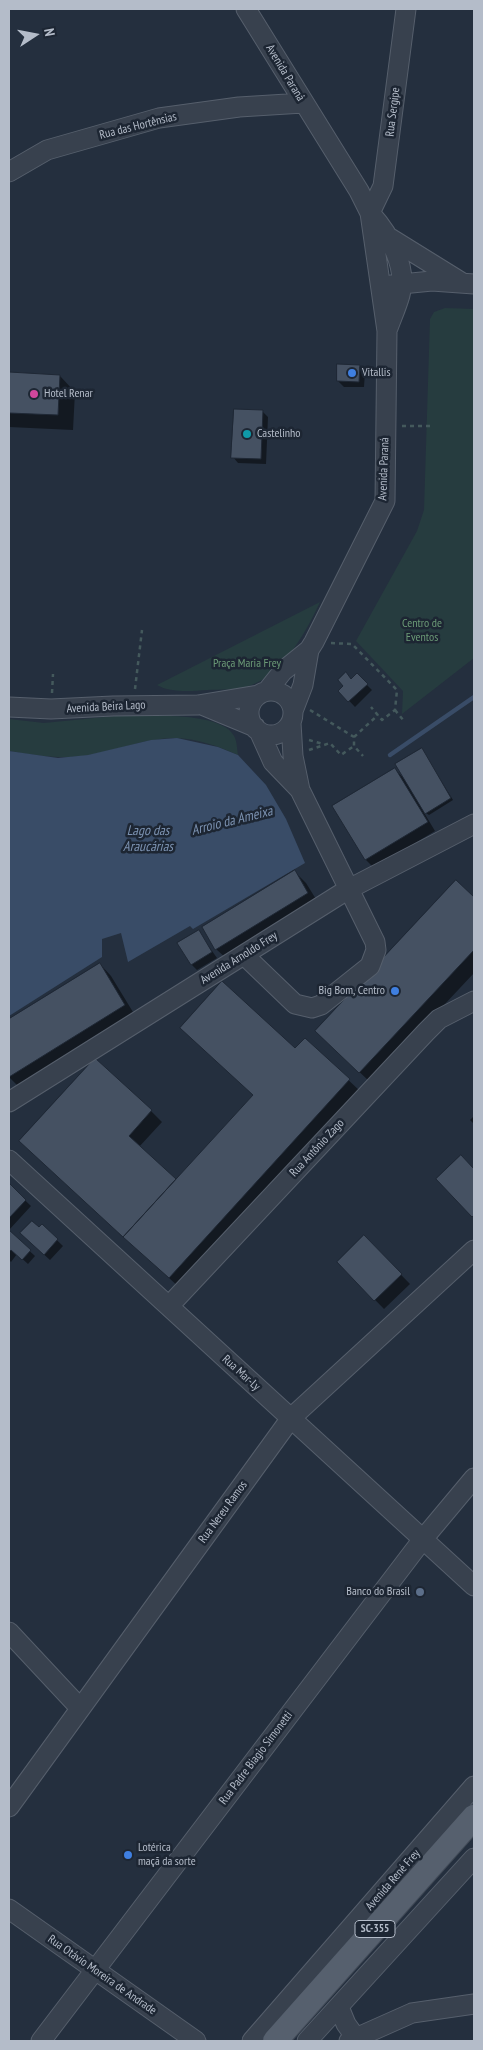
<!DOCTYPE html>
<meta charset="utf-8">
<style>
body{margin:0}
#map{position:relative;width:483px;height:2050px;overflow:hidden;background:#242f3e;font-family:"PT Sans Narrow",sans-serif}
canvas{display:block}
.frame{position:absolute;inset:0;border:10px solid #b4bcc9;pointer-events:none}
.north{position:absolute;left:10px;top:10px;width:50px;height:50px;-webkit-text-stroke:4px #1d2633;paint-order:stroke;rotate:79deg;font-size:14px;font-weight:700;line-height:20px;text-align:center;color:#b4bcc9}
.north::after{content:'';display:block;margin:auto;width:18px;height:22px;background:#b4bcc9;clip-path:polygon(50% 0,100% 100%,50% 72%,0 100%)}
</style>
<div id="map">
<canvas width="483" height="2050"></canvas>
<div class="frame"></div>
<div class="north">N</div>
</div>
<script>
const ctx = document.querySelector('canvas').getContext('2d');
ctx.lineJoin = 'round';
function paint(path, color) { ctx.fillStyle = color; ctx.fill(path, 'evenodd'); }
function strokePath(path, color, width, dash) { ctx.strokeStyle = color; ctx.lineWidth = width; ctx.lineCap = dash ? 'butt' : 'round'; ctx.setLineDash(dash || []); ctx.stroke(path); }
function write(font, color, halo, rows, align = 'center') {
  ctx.font = font + ' "PT Sans Narrow",sans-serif'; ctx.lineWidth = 5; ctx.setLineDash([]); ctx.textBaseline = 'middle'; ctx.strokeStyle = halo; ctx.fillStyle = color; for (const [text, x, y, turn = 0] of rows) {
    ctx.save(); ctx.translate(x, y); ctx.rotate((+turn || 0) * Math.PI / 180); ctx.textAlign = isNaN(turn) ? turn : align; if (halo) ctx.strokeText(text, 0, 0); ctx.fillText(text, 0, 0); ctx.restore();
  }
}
paint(new Path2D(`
 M445 308 474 309V658L402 714 403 691 356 641 417 531 424 510 430 319 434 312Z
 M320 602C306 632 283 675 249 686 236 691 220 689 207 690 192 691 170 693 157 685Z
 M115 716C141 716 221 710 234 736 237 741 237 749 238 755 220 747 196 738 175 738 146 738 118 750 89 755 62 760 35 755 9 751V719L44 723Z`), '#263c3f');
paint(new Path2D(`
 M177 738 218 747 238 755 266 785 286 819 305 863 193 929 190 926 128 962 121 933 102 939V957L9 1016V751L58 758 88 755 151 740Z`), '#394c67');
paint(new Path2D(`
 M359 367 365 372 364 387H344L338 381Z
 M9 374 60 376 75 392 73 430 9 427Z
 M262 411 268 417 266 464 238 463 233 457Z
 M357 675 372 690 355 707 340 691Z
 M424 753 453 800 429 815 423 811 435 831 374 868 366 860 395 769 406 781Z
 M295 872 306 883 319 904 228 960 216 949Z
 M456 882 474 899V973L371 1083 328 1042Z
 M198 931 217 958 197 970 192 965Z
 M100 964 111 976 136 1017 20 1088 9 1077V1020Z
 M305 1039 361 1092 181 1289 32 1152 151 1111 162 1122 139 1147 176 1181Z
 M474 1116V1124L470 1120Z
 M9 1185 31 1206 9 1230Z
 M42 1226 63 1246 50 1260 27 1239Z
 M9 1232 35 1256 28 1264 17 1254 11 1262 9 1260Z
 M364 1237 410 1284 384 1309 338 1262Z`), '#0007');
strokePath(new Path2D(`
 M390 755 474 697`), '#394c67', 4.5);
const building = new Path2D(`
 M337 364 360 365 359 382 337 381Z
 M9 372 60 375 58 415 9 413Z
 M234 409 263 410 261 459 231 458Z
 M346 672 351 679 357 673 368 684 348 702 338 691 343 686 338 680Z
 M422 748 451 798 425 814 395 764Z
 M395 768 428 822 365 860 332 806Z
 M295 870 308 893 215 950 202 927Z
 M456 880 474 897V950L359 1073 315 1031Z
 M199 930 212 952 191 965 177 943Z
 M100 963 125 1005 9 1077V1019Z
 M222 981 295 1048 305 1038 350 1079 169 1278 123 1237 253 1095 180 1028Z
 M95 1058 152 1110 129 1136 176 1179 123 1237 19 1141Z
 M461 1155 474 1169V1215L472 1217 436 1179Z
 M9 1183 26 1200 9 1218Z
 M32 1221 39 1227 42 1224 58 1239 44 1255 20 1233Z
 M9 1230 31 1250 22 1260 11 1250 9 1252Z
 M364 1235 402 1274 374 1301 337 1262Z`);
paint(building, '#455162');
strokePath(building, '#1f2835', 1);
const minor = new Path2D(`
 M246 9 359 191 370 213 387 331 385 501 314 642 309 650 283 671 267 691
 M9 172 47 150 159 118 239 107 303 103
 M370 213 383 186 406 9
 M371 214C389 234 408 267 400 295 397 306 392 317 388 328
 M390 238 461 282
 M391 285 432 281 474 284
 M249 713a22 22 0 1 1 44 0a22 22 0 1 1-44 0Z
 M202 705 255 727
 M9 707 51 709 113 706 198 705 258 695
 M293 711 303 685 309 650
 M259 731 273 762 300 790
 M244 955 295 1004 312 1008 321 1005 370 966 376 950 375 942 300 790 293 756 291 723
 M9 1102 347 890 474 824
 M9 1160 474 1586
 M169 1306 426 1032 439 1019 474 1001
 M9 1632 80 1708
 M9 1807 291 1418 474 1250
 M9 1909 196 2041
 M339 2007 346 2024 356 2038
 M41 2041 423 1539 474 1478
 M252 2041 474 1786
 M307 2041 474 1858
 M349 2041 412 2013 474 2004`);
const major = new Path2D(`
 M275 2041 474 1817`);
strokePath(minor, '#565f6c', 21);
strokePath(major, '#414a57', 26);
strokePath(new Path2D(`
 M402 426H431
 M331 643 352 644 397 690 395 710 382 720 371 707
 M135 689 142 630
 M52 693 53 674
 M310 710 354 737V746L363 756
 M395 710 404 721
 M354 737 378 715
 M309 740 323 744
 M309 750 330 743 341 755 354 746`), '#44595c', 2.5, [4, 4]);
strokePath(minor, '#38414e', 19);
strokePath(major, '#56606e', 24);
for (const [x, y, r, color] of [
 [352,373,5,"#3f7fe0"],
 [34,394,5,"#d1479c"],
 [247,434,5,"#0f9aa8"],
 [395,991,5,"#3f7fe0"],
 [420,1592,5,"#5c6f8a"],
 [128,1855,5,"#3f7fe0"]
]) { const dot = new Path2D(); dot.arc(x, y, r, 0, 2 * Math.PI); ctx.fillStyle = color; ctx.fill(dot); strokePath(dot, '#1d2633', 2); }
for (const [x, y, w] of [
 [375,1929,40]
]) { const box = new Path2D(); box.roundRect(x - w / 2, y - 8.5, w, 17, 4); ctx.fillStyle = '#1d2633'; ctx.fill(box); strokePath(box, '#b4bcc9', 1); }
write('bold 11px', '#b4bcc9', null, [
 ["SC-355",375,1929]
]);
write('12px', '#b4bcc9', '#1d2633', [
 ["Avenida Paraná",285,73,59],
 ["Rua Sergipe",393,112,-83],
 ["Rua das Hortênsias",138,126,-14],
 ["Avenida Paraná",384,469,-88],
 ["Avenida Beira Lago",106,707,-3],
 ["Avenida Arnoldo Frey",239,958,-32],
 ["Rua Antônio Zago",317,1148,-47],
 ["Rua Mar-Ly",241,1373,42],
 ["Rua Nereu Ramos",223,1512,-54],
 ["Rua Padre Biagio Simonetti",256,1758,-53],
 ["Avenida René Frey",393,1880,-49],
 ["Rua Otávio Moreira de Andrade",102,1975,35]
]);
write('12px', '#b4bcc9', '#1d2633', [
 ["Vitallis",362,373],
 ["Hotel Renar",44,394],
 ["Castelinho",257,434],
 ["Big Bom, Centro",385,991,"right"],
 ["Banco do Brasil",410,1592,"right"],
 ["Lotérica",138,1848],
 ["maçã da sorte",138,1862]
], 'left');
write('12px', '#6b9a76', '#1d2633', [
 ["Centro de",422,624],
 ["Eventos",422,638],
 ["Praça Maria Frey",247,664]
]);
write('italic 14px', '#7c92b1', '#1d2633', [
 ["Arroio da Ameixa",232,821,-14],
 ["Lago das",148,831],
 ["Araucárias",148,847]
]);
</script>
